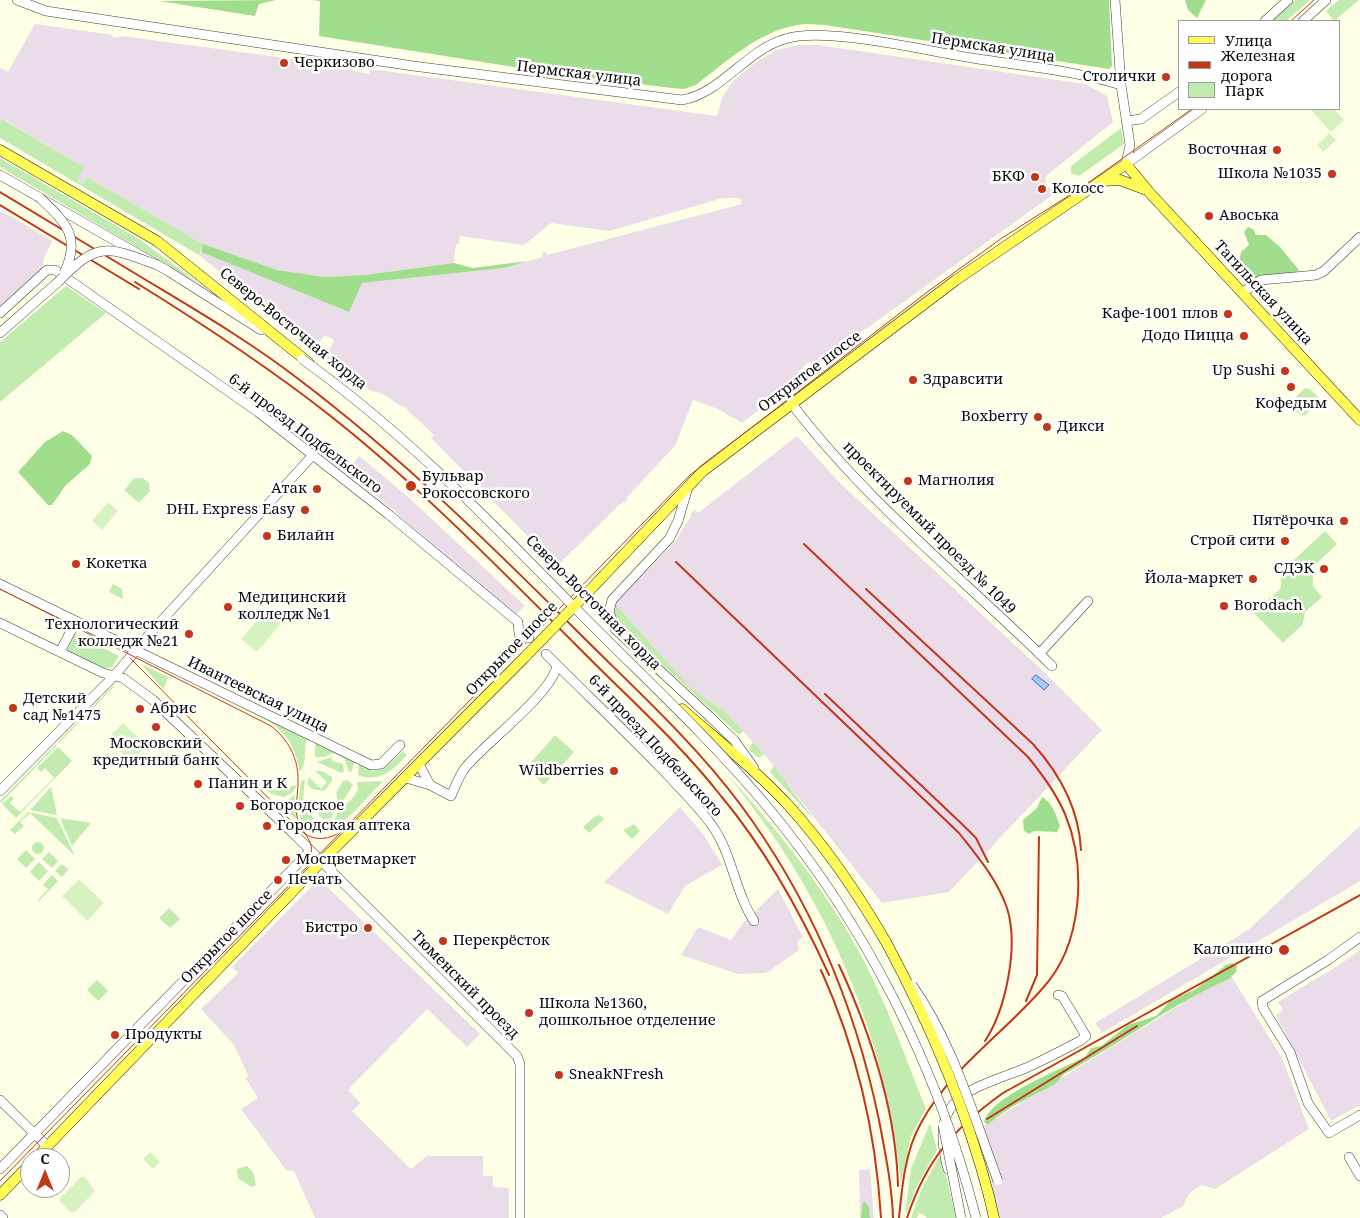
<!DOCTYPE html>
<meta charset="utf-8">
<style>
body{margin:0}
#map{position:relative;width:1360px;height:1218px;overflow:hidden;background:#ffffe7;font-family:"Noto Serif",serif}
canvas{display:block}
.legend{position:absolute;left:1178px;top:20px;width:162px;height:90px;box-sizing:border-box;background:#fff;border:1px solid #9d9d9d;margin:0;padding:6px 9px;list-style:none;font-size:15px;color:#0a0a0a}
.legend li{display:flex;align-items:center;gap:10px;height:25px}
.legend b{width:25px;border:1px solid #9d9d9d}
.north{position:absolute;left:20px;top:1148px;width:50px;height:50px;box-sizing:border-box;background:#fff;border:1px solid #9d9d9d;border-radius:50%;rotate:0deg;font-size:14px;font-weight:700;line-height:20px;text-align:center;color:#0a0a0a}
.north::after{content:'';display:block;margin:auto;width:18px;height:22px;background:#c2361a;clip-path:polygon(50% 0,100% 100%,50% 72%,0 100%)}
</style>
<div id="map">
<canvas width="1360" height="1218"></canvas>
<ul class="legend">
<li><b style="height:6px;background:#fffa57"></b>Улица</li>
<li><b style="height:6px;background:#c2361a"></b>Железная дорога</li>
<li><b style="height:14px;background:#c1ebaf"></b>Парк</li>
</ul>
<div class="north">С</div>
</div>
<script>
const ctx = document.querySelector('canvas').getContext('2d');
ctx.lineJoin = 'round';
function paint(path, color) { ctx.fillStyle = color; ctx.fill(path, 'evenodd'); }
function strokePath(path, color, width, dash) { ctx.strokeStyle = color; ctx.lineWidth = width; ctx.lineCap = dash ? 'butt' : 'round'; ctx.setLineDash(dash || []); ctx.stroke(path); }
function write(font, color, halo, rows, align = 'center') {
  ctx.font = font + ' "Noto Serif",serif'; ctx.lineWidth = 5; ctx.setLineDash([]); ctx.textBaseline = 'middle'; ctx.strokeStyle = halo; ctx.fillStyle = color; for (const [text, x, y, turn = 0] of rows) {
    ctx.save(); ctx.translate(x, y); ctx.rotate((+turn || 0) * Math.PI / 180); ctx.textAlign = isNaN(turn) ? turn : align; if (halo) ctx.strokeText(text, 0, 0); ctx.fillText(text, 0, 0); ctx.restore();
  }
}
paint(new Path2D(`
 M35 24 113 35 112 37 116 38 122 36 300 60 369 74 370 69 717 116 722 98 733 81 755 63 777 50 798 45H818L1085 84 1107 96 1113 122 1046 176 1045 182 1054 194 814 366 809 361 797 374 800 379 742 423 718 409 693 400 675 446 627 497 628 499 625 502 619 505 557 566 431 438 434 435 402 405 401 406 381 393 371 391 326 357 334 340 325 335 314 349 199 255 201 252 349 312 362 283 504 268 543 257 542 253 546 252 547 255 742 204 740 198H723L609 231 551 223 524 245 460 236 459 244H456L454 263 365 275 325 277 277 270 203 244 87 177 83 184 76 180 84 167 3 119 0 123V68L8 72Z
 M0 210 53 241 44 257 42 270 0 308Z
 M797 436 841 484 1043 671 1102 730 949 892 882 903 764 754 726 713 690 687 615 604 674 543 691 516 690 514 695 510 698 513Z
 M359 456 407 496 525 606 514 616 348 471Z
 M680 807 703 834 722 865 685 886 668 914 604 882Z
 M1360 826V881L1102 1033 1095 1023 1248 930Z
 M322 882 480 1034 467 1047 427 1009 348 1090 361 1103 352 1111 411 1169 427 1156H483V1176H493V1187L509 1188V1218H315L294 1171 286 1170 241 1109 258 1098 246 1079 248 1075 234 1045 201 1009 238 973 232 967 314 884Z
 M778 889 803 937 797 942 799 950 785 960 766 973 738 974 681 955 698 927 731 940 745 921Z
 M1360 950V1105L1331 1121 1276 1015 1283 1010 1278 1002 1339 965Z
 M1230 974 1282 1058 1309 1129 1215 1189 1202 1185 1190 1192 1183 1206 1161 1218H1000L979 1129Z
 M870 1169 874 1218H860L859 1170Z`), '#eadce9');
paint(new Path2D(`
 M1295 0H1310L1286 21H1272Z
 M1339 0H1359L1334 21 1326 11Z
 M2 119 84 167 77 181 83 184 87 177 203 244 199 255 0 138V123Z
 M1121 128 1124 144 1079 176 1071 173V166Z
 M0 158 139 239 200 284 0 167Z
 M66 286 106 313 0 402V342Z
 M1305 388 1310 389 1319 398V402L1304 416 1286 406Z
 M135 478H143L149 483 150 491 139 503 124 490Z
 M1325 531 1337 544 1313 567V586L1322 597 1305 612 1303 624 1283 643 1254 613 1281 588V572Z
 M113 584 122 589 123 599 109 592Z
 M615 604 690 687 726 713 743 731 739 735 618 624 613 611Z
 M75 634 119 656 112 667 103 669 67 651Z
 M141 664 168 677 164 688 163 689Z
 M113 686 114 687 59 743 58 742Z
 M246 708 307 738C303 749 308 762 300 772 292 733 278 725 244 709Z
 M555 735 574 752 544 785 526 768Z
 M315 740 355 760 352 771 349 772 344 758 333 753 324 757H315Z
 M753 742 764 754 758 758 749 749Z
 M56 744 57 745 1 803 0 801Z
 M58 747 72 761 16 818 2 804 11 796 14 798 10 803 20 812 54 778 45 768 41 772 37 768Z
 M403 751 407 755C394 769 379 784 358 775L359 763 373 771 384 768Z
 M332 757V761L343 764 344 771 342 773 317 762Z
 M774 766 816 822 770 772Z
 M315 771H322L332 777V781L324 791 312 789 307 784 309 777 321 789 327 782Z
 M729 776C778 831 828 892 863 959 888 1007 906 1059 926 1109L911 1136 901 1184C889 1062 846 945 778 843 763 820 745 798 729 776Z
 M305 780 303 797 314 820 323 826 334 822 339 809 351 800 358 790 357 782 383 781C369 795 355 813 339 825 333 830 328 831 320 831 293 831 299 799 301 781Z
 M347 780 353 785 343 801H338L336 793 343 781Z
 M297 785 293 792 284 797 272 794 264 789H278Z
 M51 787 57 815 30 810Z
 M295 795 296 819 275 801 288 800Z
 M318 811a8 8 0 1 1 16 0a8 8 0 1 1-16 0Z
 M28 812 57 818 75 856 30 813 20 822 24 826 15 834 10 830Z
 M600 815 604 819 589 833 583 827 594 817Z
 M60 818 91 823 72 846Z
 M634 824 640 831 632 839 623 830Z
 M32 848a6 6 0 1 1 12 0a6 6 0 1 1-12 0Z
 M26 850 35 859 26 868 17 859Z
 M49 852 58 861 52 868 42 859Z
 M76 860 62 877 55 871 62 864 68 869Z
 M39 862 48 871 39 881 30 872Z
 M52 875 58 881 39 901 38 900 48 889 43 885Z
 M169 908 180 919 170 928 159 918Z
 M97 980 108 991 98 1001 87 990Z
 M930 1123 937 1150 918 1184 905 1216 911 1169Z
 M941 1154 956 1218H926V1216L919 1213 917 1218H911L922 1188Z
 M247 1166 253 1172 256 1185 251 1187 238 1178 237 1169Z`), '#c1ebaf');
paint(new Path2D(`
 M276 0 259 4 255 16 159 1Z
 M312 0H1109L1112 66 1109 69 825 25C816 25 806 23 798 25 759 31 726 62 696 85L684 89 671 88 539 71 319 36 320 1Z
 M1185 0H1206L1197 18 1188 10Z
 M1248 227 1253 229 1256 235H1266L1279 246 1299 270 1295 274 1255 281 1253 274 1249 271 1244 272 1239 261 1241 252 1249 245 1244 232Z
 M203 244 277 270 325 277 365 275 454 263 473 268 528 261 504 268 362 283 349 312 201 252Z
 M63 431 72 435 92 456 90 464 65 486 52 505H48L18 472 45 442Z
 M1042 797C1053 803 1056 815 1060 826L1057 832 1034 831 1029 834 1024 831 1023 820 1037 808Z
 M1232 963 1237 966 1236 972 1229 979C1172 1004 1121 1043 1066 1073 1061 1076 1059 1081 1055 1084 1031 1097 1007 1107 988 1125L984 1122C990 1097 1061 1069 1085 1057L1091 1048 1101 1046 1128 1025 1156 1016 1171 1000 1196 989 1226 965Z
 M863 1202H865L869 1207 870 1218H861Z`), '#a0dd8d');
paint(new Path2D(`
 M1310 109H1334L1344 120 1331 132Z
 M1329 133 1336 140 1323 152 1317 145Z
 M108 502 118 511 102 530 92 521Z
 M267 609 282 622 257 652 241 639Z
 M123 723 147 746 131 762 107 739Z
 M79 879 104 903 87 921 62 896Z
 M150 1152 160 1162 153 1169 143 1159Z
 M81 1177H85L95 1191 75 1212H70L60 1202V1198Z`), '#d7f2c1');
const water = new Path2D(`
 M1036 675 1049 685 1044 690 1032 679Z`);
paint(water, '#a7cafa');
strokePath(water, '#2a6dd6', 1);
const minor = new Path2D(`
 M17 0 46 11 413 66 682 100C722 93 746 50 785 39 825 26 927 51 972 58 1021 66 1073 70 1121 85
 M1115 0 1121 85 1130 145 1126 164
 M1265 21 1288 0
 M1303 21 1326 0
 M1126 121 1141 119 1179 92
 M1126 164 1202 109
 M0 175 168 271 261 330
 M1242 293 1261 280 1316 275 1324 271 1360 237
 M0 313 47 270H55L258 412 388 514 518 622 519 634
 M0 333 58 282
 M792 404C866 502 965 580 1052 666
 M688 487 678 521 669 539 612 600 609 612 615 629 709 716 734 740 754 768
 M0 584 371 765 381 764 400 745
 M0 623 103 673 123 678 153 700 292 832 517 1056 520 1064V1218
 M519 634 529 638
 M60 652 76 621
 M546 654C584 692 623 729 660 767 678 787 698 805 713 827 732 854 735 892 754 921
 M1039 654 1088 601
 M419 764 430 785
 M406 778 430 785 451 796C455 787 459 776 465 768 484 744 553 693 557 665
 M0 791 114 676 154 629 313 455
 M1360 937 1328 960 1262 1001 1263 1008 1290 1052 1308 1103 1329 1133 1360 1115
 M0 1100 47 1146
 M1349 1157 1360 1176
 M0 1169 310 851
 M948 1169C929 1099 965 1091 1021 1070 1041 1062 1060 1051 1080 1041L1086 1036 1062 996 1058 995
 M0 1215 3 1218`);
const major = new Path2D(`
 M0 150 157 241 309 363
 M1103 181 1120 180 1144 189
 M590 590 703 471 956 280 1126 164 1149 192 1360 420
 M682 709C718 741 756 770 789 806 826 847 858 894 886 942
 M36 1158 321 862 525 657
 M0 1195 30 1164
 M989 1196 994 1218`);
strokePath(minor, '#3d3d3d', 10);
strokePath(major, '#1b1b1b', 11);
strokePath(minor, '#fff', 9);
strokePath(major, '#fffa57', 10);
strokePath(new Path2D(`
 M1291 21 1314 0
 M0 589 271 726C288 739 299 759 298 782 298 794 295 806 297 817 301 836 319 839 308 863
 M130 658 300 830C311 840 324 841 337 834
 M0 1181 690 475 926 293 1002 238 1081 188 1192 109`), '#c2361a', 1);
strokePath(new Path2D(`
 M0 192C49 221 97 251 146 280 199 312 252 343 301 381 401 457 490 544 579 633 634 688 693 741 740 804 810 898 855 1005 879 1120 885 1152 892 1185 893 1218
 M0 205 139 289
 M135 282C201 323 267 366 328 414 417 484 496 565 576 645 625 695 678 741 721 796 766 850 800 911 829 975
 M804 544 1028 757C1042 774 1056 793 1065 814 1087 867 1083 945 1042 989 1003 1034 950 1069 921 1123 905 1151 902 1187 899 1218
 M676 562 959 833C977 856 997 879 1007 908 1019 946 1006 1009 985 1041
 M866 589 1033 744C1060 774 1079 809 1081 850
 M825 694 964 826 976 838 988 862
 M839 965C870 1032 896 1111 898 1186
 M821 970C856 1048 876 1133 881 1218
 M1026 1001 1037 975 1039 837
 M987 1119 1137 1026
 M907 1218C926 1160 954 1128 1003 1093L1360 895`), '#c2361a', 2);
const minorBridge = new Path2D(`
 M39 197C65 222 82 236 64 273
 M58 282C98 241 106 246 157 265
 M302 359C404 432 491 522 578 611 641 675 707 735 765 804 865 923 938 1067 976 1218
 M912 985C953 1043 973 1115 998 1181
 M943 1125 961 1218`);
const majorBridge = new Path2D(`
 M525 657 590 590
 M886 942C929 1022 966 1108 989 1196`);
strokePath(minorBridge, '#3d3d3d', 10, []);
strokePath(majorBridge, '#1b1b1b', 11, []);
strokePath(minorBridge, '#fff', 9);
strokePath(majorBridge, '#fffa57', 10);
for (const [x, y, r, color] of [
 [284,63,5,"#c2361a"],
 [1166,77,5,"#c2361a"],
 [1277,150,5,"#c2361a"],
 [1332,174,5,"#c2361a"],
 [1035,177,5,"#c2361a"],
 [1042,189,5,"#c2361a"],
 [1209,216,5,"#c2361a"],
 [1228,314,5,"#c2361a"],
 [1244,336,5,"#c2361a"],
 [1285,371,5,"#c2361a"],
 [913,380,5,"#c2361a"],
 [1291,387,5,"#c2361a"],
 [1038,417,5,"#c2361a"],
 [1047,427,5,"#c2361a"],
 [908,481,5,"#c2361a"],
 [411,486,6,"#c2361a"],
 [317,489,5,"#c2361a"],
 [305,510,5,"#c2361a"],
 [1344,521,5,"#c2361a"],
 [267,536,5,"#c2361a"],
 [1285,541,5,"#c2361a"],
 [76,564,5,"#c2361a"],
 [1324,569,5,"#c2361a"],
 [1253,579,5,"#c2361a"],
 [1224,606,5,"#c2361a"],
 [228,607,5,"#c2361a"],
 [189,634,5,"#c2361a"],
 [13,708,5,"#c2361a"],
 [140,709,5,"#c2361a"],
 [156,727,5,"#c2361a"],
 [614,771,5,"#c2361a"],
 [198,784,5,"#c2361a"],
 [240,806,5,"#c2361a"],
 [267,826,5,"#c2361a"],
 [286,860,5,"#c2361a"],
 [278,880,5,"#c2361a"],
 [368,928,5,"#c2361a"],
 [443,941,5,"#c2361a"],
 [1284,950,6,"#c2361a"],
 [529,1013,5,"#c2361a"],
 [115,1035,5,"#c2361a"],
 [559,1075,5,"#c2361a"]
]) { const dot = new Path2D(); dot.arc(x, y, r, 0, 2 * Math.PI); ctx.fillStyle = color; ctx.fill(dot); strokePath(dot, '#fff', 2); }
write('15px', '#0a0a0a', '#fff', [
 ["Пермская улица",993,48,9],
 ["Пермская улица",579,74,7],
 ["Тагильская улица",1263,293,47],
 ["Северо-Восточная хорда",293,329,39],
 ["Открытое шоссе",810,372,-37],
 ["6-й проезд Подбельского",305,434,37],
 ["проектируемый проезд № 1049",929,528,45],
 ["Северо-Восточная хорда",593,603,45],
 ["Открытое шоссе",512,649,-46],
 ["Ивантеевская улица",258,695,26],
 ["6-й проезд Подбельского",655,746,47],
 ["Открытое шоссе",227,937,-46],
 ["Тюменский проезд",465,985,45]
]);
write('15px', '#0a0a0a', '#fff', [
 ["Черкизово",294,63],
 ["Столички",1156,77,"right"],
 ["Восточная",1267,150,"right"],
 ["Школа №1035",1322,174,"right"],
 ["БКФ",1025,177,"right"],
 ["Колосс",1052,189],
 ["Авоська",1219,216],
 ["Кафе-1001 плов",1218,314,"right"],
 ["Додо Пицца",1234,336,"right"],
 ["Up Sushi",1275,371,"right"],
 ["Здравсити",923,380],
 ["Кофедым",1291,404,"center"],
 ["Boxberry",1028,417,"right"],
 ["Дикси",1057,427],
 ["Бульвар",422,477],
 ["Рокоссовского",422,494],
 ["Магнолия",918,481],
 ["Атак",307,489,"right"],
 ["DHL Express Easy",295,510,"right"],
 ["Пятёрочка",1334,521,"right"],
 ["Билайн",277,536],
 ["Строй сити",1275,541,"right"],
 ["Кокетка",86,564],
 ["СДЭК",1314,569,"right"],
 ["Йола-маркет",1243,579,"right"],
 ["Медицинский",238,598],
 ["колледж №1",238,615],
 ["Borodach",1234,606],
 ["Технологический",179,625,"right"],
 ["колледж №21",179,642,"right"],
 ["Детский",23,699],
 ["сад №1475",23,716],
 ["Абрис",150,709],
 ["Московский",156,744,"center"],
 ["кредитный банк",156,761,"center"],
 ["Wildberries",604,771,"right"],
 ["Панин и К",208,784],
 ["Богородское",250,806],
 ["Городская аптека",277,826],
 ["Мосцветмаркет",296,860],
 ["Печать",288,880],
 ["Бистро",358,928,"right"],
 ["Перекрёсток",453,941],
 ["Калошино",1273,950,"right"],
 ["Школа №1360,",539,1004],
 ["дошкольное отделение",539,1021],
 ["Продукты",125,1035],
 ["SneakNFresh",569,1075]
], 'left');
</script>
